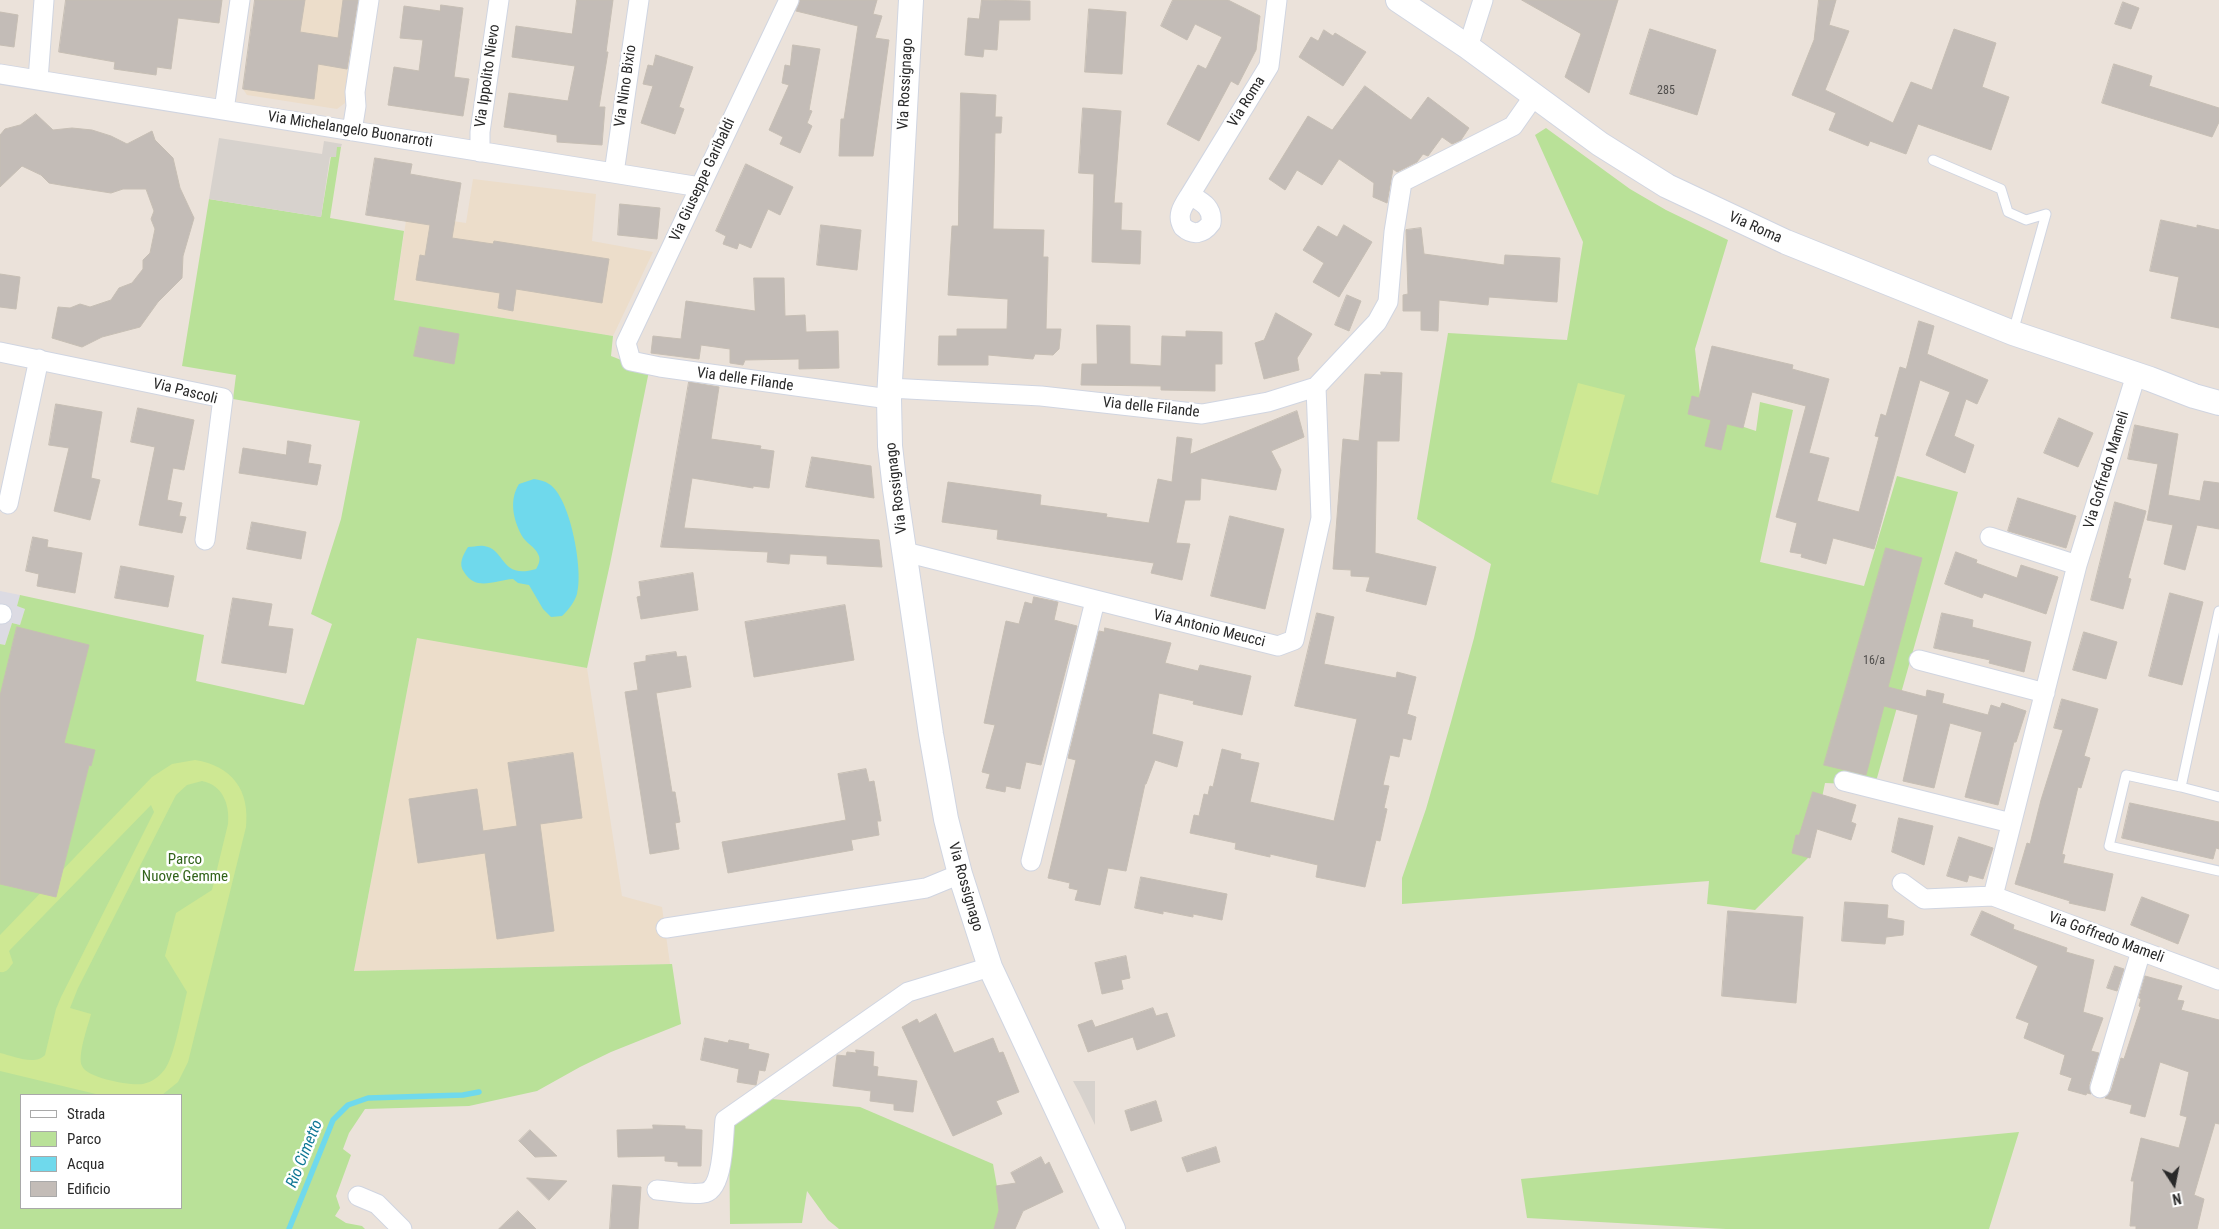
<!DOCTYPE html>
<style>
body{margin:0}
#map{position:relative;width:2219px;height:1229px;overflow:hidden;background:#ebe2da;font-family:"Roboto Condensed",sans-serif}
canvas{display:block}
.legend{position:absolute;left:20px;top:1094px;width:162px;height:115px;box-sizing:border-box;background:#fff;border:1px solid #a9a9a9;margin:0;padding:6px 9px;list-style:none;font-size:15px;color:#292929}
.legend li{display:flex;align-items:center;gap:10px;height:25px}
.legend b{width:25px;border:1px solid #a9a9a9}
.north{position:absolute;left:2149px;top:1159px;width:50px;height:50px;-webkit-text-stroke:4px #fff;paint-order:stroke;rotate:169deg;font-size:14px;font-weight:700;line-height:20px;text-align:center;color:#292929}
.north::after{content:'';display:block;margin:auto;width:18px;height:22px;background:#292929;clip-path:polygon(50% 0,100% 100%,50% 72%,0 100%)}
</style>
<div id="map">
<canvas width="2219" height="1229"></canvas>
<ul class="legend">
<li><b style="height:6px;background:#fff"></b>Strada</li>
<li><b style="height:14px;background:#b9e198"></b>Parco</li>
<li><b style="height:14px;background:#6fd9ec"></b>Acqua</li>
<li><b style="height:14px;background:#c3bcb7"></b>Edificio</li>
</ul>
<div class="north">N</div>
</div>
<script>
const ctx = document.querySelector('canvas').getContext('2d');
ctx.lineJoin = 'round';
function paint(path, color) { ctx.fillStyle = color; ctx.fill(path, 'evenodd'); }
function strokePath(path, color, width, dash) { ctx.strokeStyle = color; ctx.lineWidth = width; ctx.lineCap = dash ? 'butt' : 'round'; ctx.setLineDash(dash || []); ctx.stroke(path); }
function write(font, color, halo, rows, align = 'center') {
  ctx.font = font + ' "Roboto Condensed",sans-serif'; ctx.lineWidth = 5; ctx.setLineDash([]); ctx.textBaseline = 'middle'; ctx.strokeStyle = halo; ctx.fillStyle = color; for (const [text, x, y, turn = 0] of rows) {
    ctx.save(); ctx.translate(x, y); ctx.rotate((+turn || 0) * Math.PI / 180); ctx.textAlign = isNaN(turn) ? turn : align; if (halo) ctx.strokeText(text, 0, 0); ctx.fillText(text, 0, 0); ctx.restore();
  }
}
paint(new Path2D(`
 M0 591 20 595 17 606 25 609 20 625 12 623 5 645 0 644Z`), '#dcdbe3');
paint(new Path2D(`
 M255 0H361L345 103 337 109 247 95 243 89Z
 M473 179 596 194 592 241 653 252 613 336 394 300 407 214 466 223Z
 M417 637 587 668 622 896 662 907 670 964 354 971Z`), '#ecddca');
paint(new Path2D(`
 M1546 128 1630 189 1666 210 1728 240 1695 349 1702 413 1756 431 1760 402 1793 410 1760 562 1864 586 1897 476 1958 492 1875 785 1825 783 1810 856 1755 910 1707 904 1709 881 1402 904V878L1426 809 1451 722 1474 638 1491 564 1417 519 1448 333 1567 340 1583 242 1535 135Z
 M337 146 341 147 330 218 404 231 394 300 613 336 611 356 649 371 610 564 587 668 417 638 354 971 672 964 681 1024 611 1052 580 1067 537 1091 469 1106 365 1109 349 1133 343 1149 351 1155 336 1196 340 1208 335 1216 346 1223 362 1226 365 1229H0V644L5 645 12 623 20 625 25 609 17 606 20 595 204 635 196 681 304 705 332 624 311 614 341 519 360 421 233 399 236 375 182 366 209 199 321 217 331 156ZM21 1095H181V1208H21Z
 M772 1099 860 1107 993 1164 1001 1209 996 1229H839L828 1220 807 1191 802 1223 730 1224 729 1123Z
 M2019 1132 1989 1229H1726L1527 1218 1521 1179Z`), '#b9e198');
paint(new Path2D(`
 M1578 383 1625 395 1598 495 1551 482Z
 M195 760C232 766 250 790 246 827L188 1062 178 1082 162 1095H100L0 1071V1053C13 1056 35 1066 45 1055L56 1009 61 997 154 812 151 805 9 951 13 963C9 968 7 973 0 972V935L152 777 172 764ZM202 781C223 785 230 805 228 824L212 890 176 913 165 956 187 992C182 1011 175 1055 165 1069 159 1077 152 1082 143 1084 130 1086 87 1078 82 1066 77 1056 88 1026 91 1014L70 1008 78 988 176 795 187 785Z`), '#cee893');
paint(new Path2D(`
 M219 138 322 154 324 141 342 144 341 147H337L336 157H330L321 217 209 199Z
 M1073 1081H1095V1125L1080 1094Z`), '#d7d2cd');
paint(new Path2D(`
 M534 479C539 480 545 481 549 484 570 496 584 571 577 594 574 603 569 609 562 616L551 617 543 609 529 585 518 583 513 579C495 580 476 592 464 572 458 564 463 555 468 547 473 547 479 545 484 546 506 549 500 580 536 569 539 564 541 559 538 554 535 547 526 543 522 536 513 519 509 500 519 484Z`), '#6fd9ec');
strokePath(new Path2D(`
 M289 1229 333 1120 348 1105 368 1098 463 1095 479 1092`), '#6fd9ec', 5.5);
const building = new Path2D(`
 M66 0H222L219 23 178 18 171 69 157 67 156 75 114 69 115 62 59 52Z
 M255 0H305L300 32 338 38 343 0H358L347 69 318 64 314 99 243 89Z
 M577 0H613L606 52H608L599 107H605L602 145 557 142V135L504 127 509 93 568 101 575 66 512 57 516 26 572 34Z
 M800 0H877L873 14 882 16 875 38 889 40 873 156H839L841 119H844L858 26 796 11Z
 M982 0 1030 1V20H999L997 50 984 49 983 57 965 55 968 18 979 19Z
 M1173 0H1228L1260 16 1256 50 1238 85 1231 81 1199 141 1167 124 1198 65 1206 69 1222 37 1195 24 1187 40 1161 26Z
 M1522 0H1618L1589 93 1565 77 1581 34Z
 M1819 0H1836L1829 25 1849 31 1825 90 1893 123 1911 82 1932 90 1954 29 1996 43 1982 87 2009 97 1991 150 1918 124 1906 154 1870 141 1868 146 1829 130 1836 113 1792 95 1814 40Z
 M2123 2 2139 8 2131 29 2115 24Z
 M441 5 463 8 454 77 469 79 463 116 388 105 394 67 419 71 423 40 400 38 404 6 440 11Z
 M1089 9 1126 12 1122 74 1085 72Z
 M0 12 18 15 14 47 0 45Z
 M1650 29 1716 50 1697 115 1630 94Z
 M1324 30 1333 36 1335 33 1366 52 1343 86 1299 57 1311 37 1318 41Z
 M793 45 820 49 809 110 812 111 807 123 812 126 800 153 780 144 783 137 769 130 789 85 782 83 785 65 790 66Z
 M656 55 693 67 679 107 684 109 675 134 641 123 653 86 643 84 648 65 653 66Z
 M2114 64 2152 76 2149 86 2219 108V122L2212 137 2102 103Z
 M1365 86 1411 120 1428 97 1469 128 1461 140 1452 144 1442 137 1428 156 1423 154 1417 162 1397 172 1393 169 1387 203 1373 197 1374 183 1339 159 1322 185 1297 170 1285 190 1269 179 1308 116 1332 130Z
 M961 93 996 95 995 117H1002L1001 133H995L993 229 1044 230 1043 257H1048L1046 329H1061L1059 349 1053 355 1035 354 1033 359 988 355V365H938L939 336H957V329H1007L1008 299 948 295 952 226H958Z
 M1083 108 1121 111 1114 203H1122L1121 230 1141 231 1140 264 1092 262 1094 174 1079 173Z
 M36 114 53 130 72 128 92 130 111 136 127 144 152 131 155 140 173 158 180 188 194 218 183 256 182 278 158 302 140 327 102 337 82 347 52 338 58 307 70 308 80 304 90 307 111 300 119 288 132 283 143 269V260L150 253 155 229 151 219 154 211 146 189H123L111 193 66 186 49 183 41 175 22 166 0 187V135L5 129 20 125Z
 M375 158 412 164 410 174 461 183 452 238 493 244 494 241 609 259 602 303 516 289 513 311 498 308 500 293 416 280 420 255 425 256 430 225 366 215Z
 M746 164 793 187 780 215 768 209 751 248 739 243 737 249 723 244 726 236 716 231Z
 M620 204 660 208 657 239 618 235Z
 M2161 220 2197 228V225L2219 230V328L2171 318 2179 277 2150 271Z
 M821 225 861 230 857 270 817 265Z
 M1344 225 1372 242 1339 297 1313 282 1324 263 1303 250 1318 226 1337 237Z
 M1421 228 1424 254 1504 265 1505 255 1560 258 1557 302 1489 297 1488 305 1439 300 1438 331 1421 330V311H1403V295L1408 294 1406 230Z
 M0 274 20 277 16 309 0 307Z
 M754 278H784L785 316 805 315 806 332 838 331 839 368 799 369V359L745 360 743 365 730 363V349L701 345 699 359 651 353 653 336 681 339 686 301 755 311Z
 M1347 295 1361 301 1349 331 1335 325Z
 M1276 313 1312 334 1297 358 1299 370 1264 379 1255 343 1264 340Z
 M1919 321 1934 326 1927 354 1988 380 1977 404 1966 399 1954 436 1974 445 1965 473 1926 455 1950 392 1920 380 1874 549 1833 538 1826 564 1801 557 1802 554 1790 552 1797 523 1776 517 1806 406 1752 392 1743 428 1727 424 1721 450 1705 446 1711 420 1688 414 1692 396 1699 398 1712 346 1793 365 1792 369 1829 379 1809 453 1829 458 1817 501 1859 512 1879 437 1875 436 1881 414 1886 416 1900 367 1906 369Z
 M1097 325 1130 326V364L1161 366 1162 336 1186 337V331L1222 332V364H1215V391L1161 390V386L1081 385 1082 364H1097Z
 M420 327 459 334 454 364 414 356Z
 M1381 372 1402 373 1399 441H1377L1375 553 1436 567 1426 605 1366 591 1370 577 1351 576V570L1333 569 1343 439 1359 441 1365 374 1381 375Z
 M689 382 719 387 711 439 761 446 760 449 774 451 769 488 753 486V488L692 478 684 528 879 540 882 567 827 564V556L790 554 789 564 767 562 768 552 661 547Z
 M56 404 102 412 91 478 100 480 90 520 54 511 69 448 49 445Z
 M138 408 194 420 184 470 173 468 167 500 182 503 179 516 186 517 182 533 139 525 155 447 131 442Z
 M1297 411 1304 437 1271 451 1281 470 1276 490 1201 478 1200 500H1185L1176 543 1190 544 1182 580 1151 573 1154 563 997 539 998 530 942 522 948 482 1041 495 1040 505 1107 514 1106 517 1149 523 1158 479 1172 482 1177 437 1192 439 1190 454Z
 M2059 418 2093 433 2078 467 2044 453Z
 M2135 425 2178 434 2168 495 2200 501 2204 481 2219 483V529L2197 525 2185 570 2164 564 2173 525 2147 520 2158 464 2128 459Z
 M288 441 311 445 308 463 321 465 317 485 239 473 243 448 286 455Z
 M812 457 871 466 874 498 806 487Z
 M2018 498 2076 516 2066 548 2008 531Z
 M2115 502 2146 511 2128 578 2131 579 2123 609 2091 600Z
 M1230 516 1284 529 1265 609 1211 596Z
 M252 522 306 532 301 559 247 549Z
 M33 537 48 540 47 547 82 553 75 593 37 586 39 574 26 571Z
 M1886 548 1922 558 1888 687 1926 697 1927 690 1944 694 1942 703 1988 715 1991 705 2000 708 2002 703 2026 711 2016 742H2014L1998 805 1965 797 1982 732 1950 723 1934 788 1903 781 1918 715 1884 706 1866 775 1824 765Z
 M1956 552 1977 560 1976 563 2017 578 2021 565 2058 577 2046 614 1984 593 1982 598 1945 584Z
 M121 566 174 576 168 607 115 598Z
 M693 573 698 610 641 619 637 597 641 596 639 582Z
 M2170 593 2203 602 2182 685 2149 676Z
 M1034 597 1058 602 1054 620 1077 626 1041 765 1026 762 1020 789 1006 786 1005 792 986 788 990 774 982 772 995 725 984 723 1006 621 1019 624 1025 602 1032 604Z
 M233 598 272 604 268 626 293 629 286 673 222 663Z
 M845 605 854 660 754 677 745 622Z
 M1317 613 1334 617 1324 664 1396 678 1397 672 1416 677 1407 714 1416 717 1411 740 1403 738 1399 757 1390 755 1383 785 1389 786 1384 808 1387 809 1380 841 1376 840 1365 887 1316 877 1318 865 1270 854V857L1235 849 1236 843 1190 833 1194 815 1199 816 1204 794 1208 795 1210 786 1213 787 1222 749 1241 754 1240 759 1259 763 1250 802 1334 821 1357 719 1295 706Z
 M1942 613 1973 620 1972 627 2031 642 2024 672 1989 663 1990 660 1934 648Z
 M17 627 89 645 64 743 95 750 91 766 89 765 56 897 0 884V696Z
 M1105 628 1171 643 1165 663 1198 671 1200 665 1251 676 1242 715 1193 704 1194 701 1159 693 1152 734 1183 742 1177 767 1155 760 1146 784H1145L1126 871 1108 868 1100 905 1075 900 1078 890 1069 888 1070 883 1048 878 1076 760 1068 758 1099 631 1104 632Z
 M2084 632 2117 642 2106 679 2073 670Z
 M676 652 677 657 686 656 691 687 656 693 672 792H675L680 822 675 823 679 849 650 854 625 692 638 690 634 663 646 661V656Z
 M2062 699 2098 709 2084 756 2090 758 2081 788 2078 787 2062 854 2065 855 2063 863 2113 874 2105 911 2069 903 2070 901 2015 884 2027 843 2030 844 2041 800 2063 730 2054 728Z
 M573 753 582 818 540 824 554 931 497 939 485 853 418 863 409 799 477 789 483 831 517 826 508 763Z
 M866 769 869 782 874 781 881 821H877L879 835 851 840 853 850 728 873 722 842 846 820 838 774Z
 M1813 792 1856 805 1851 822 1856 824 1851 840 1817 829 1810 858 1792 853 1796 835H1799Z
 M2130 803 2219 822V849L2216 848 2213 859 2122 838Z
 M1899 818 1933 826 1924 865 1892 852Z
 M1959 837 1993 848 1983 879 1969 875 1967 882 1947 876Z
 M1141 877 1227 894 1222 920 1193 914V917L1163 911V914L1135 908Z
 M2142 897 2189 915 2178 944 2131 925Z
 M1845 902 1888 905 1887 918 1904 921 1903 935 1886 937 1885 944 1842 941Z
 M1728 911 1803 917 1796 1003 1722 996Z
 M1982 911 2014 925 2013 929 2067 948 2066 952 2094 960 2083 1012 2103 1018 2091 1051 2099 1053 2089 1085 2091 1094 2087 1093 2086 1095 2068 1090 2072 1078 2060 1074 2065 1055 2024 1038 2029 1023 2016 1018 2038 966 1971 935Z
 M1126 956 1130 978 1121 980 1123 989 1102 994 1095 963Z
 M2115 966 2124 969 2117 991 2107 988Z
 M2145 976 2182 986 2177 1000 2184 1001 2181 1010 2219 1020V1124L2215 1123 2194 1195 2204 1199 2197 1229H2136V1226H2130L2134 1181H2131L2141 1138 2179 1148 2187 1117 2180 1115 2189 1072 2160 1062 2145 1117 2130 1113 2132 1105 2105 1098 2111 1091 2121 1058 2124 1059 2141 1007 2139 1006 2141 999 2139 998Z
 M1153 1008 1156 1016 1167 1013 1175 1036 1137 1050 1133 1037 1088 1052 1078 1025 1092 1020 1095 1027Z
 M936 1014 954 1053 993 1038 999 1053 1003 1052 1019 1092 996 1101 1002 1114 953 1136 902 1027 917 1019 919 1023Z
 M705 1038 728 1043 729 1040 749 1044 748 1049 769 1054 765 1071 759 1070 756 1085 737 1082 739 1069 701 1060Z
 M856 1050 874 1052 873 1066 878 1067 877 1076 917 1081 913 1112 894 1110V1104L870 1101 871 1091 833 1086 837 1055 846 1056 847 1052 856 1053Z
 M1156 1101 1162 1121 1131 1131 1125 1111Z
 M653 1125 685 1126V1129L702 1130 701 1166H678V1162L665 1161V1156L618 1157 617 1130 653 1129Z
 M530 1130 557 1156 535 1157 519 1141Z
 M1216 1147 1220 1162 1187 1172 1182 1158Z
 M1041 1157 1045 1165 1049 1162 1063 1192 1023 1211 1015 1229H994L999 1210 996 1186 1016 1183 1011 1173Z
 M527 1178 567 1181 549 1200Z
 M613 1185 641 1187 638 1229H610Z
 M518 1211 536 1229H499Z`);
paint(building, '#c3bcb7');
strokePath(building, '#c6beb4', 1);
const service = new Path2D(`
 M1933 160 2001 189 2008 212 2026 220 2046 214 2013 332
 M2219 611 2181 787 2219 797
 M2181 787 2126 775 2109 846 2219 871`);
const minor = new Path2D(`
 M789 0 626 343 631 361 660 367 889 399
 M1468 47 1483 0
 M0 74 700 187
 M38 80 44 0
 M224 110 240 0
 M352 131 356 106 355 92 369 0
 M480 152V132L499 0
 M614 173 639 0
 M1190 195C1202 202 1213 207 1211 223 1203 234 1193 236 1183 227 1176 215 1183 206 1190 195L1269 66 1277 0
 M0 352 223 398 205 540
 M2136 375 2077 565 1993 896 2219 980
 M889 388 1041 396 1202 414 1268 402 1316 387 1377 322 1388 302 1394 232 1402 182 1513 126 1534 96
 M8 504 39 359
 M1990 537 2077 565
 M905 552 1278 646 1294 640 1321 518 1316 387
 M0 614H2
 M1919 660 2045 693
 M1844 781 2011 823
 M1031 861 1095 601
 M1902 883 1924 899 1993 896
 M666 928 926 888 960 874
 M2100 1088 2141 951
 M657 1190C671 1191 688 1195 703 1193 724 1191 723 1137 725 1120L908 992 990 967
 M358 1196 377 1204 402 1229`);
const tertiary = new Path2D(`
 M911 0 889 399 890 446 895 489 931 734 946 819 960 874 990 967 1113 1229
 M1398 0 1468 47 1600 144 1667 186 1786 242 2013 333 2150 379 2194 396 2219 403`);
strokePath(service, '#d0d5e1', 11);
strokePath(minor, '#d0d5e1', 21);
strokePath(tertiary, '#d0d5e1', 26);
strokePath(service, '#fff', 9);
strokePath(minor, '#fff', 19);
strokePath(tertiary, '#fff', 24);
write('12px', '#504e4c', null, [
 ["285",1666,91],
 ["16/a",1874,661]
]);
write('15px', '#292929', '#fff', [
 ["Via Ippolito Nievo",488,76,-82],
 ["Via Rossignago",906,84,-87],
 ["Via Nino Bixio",626,86,-82],
 ["Via Roma",1247,102,-58],
 ["Via Michelangelo Buonarroti",350,130,9],
 ["Via Giuseppe Garibaldi",703,180,-65],
 ["Via Roma",1755,228,24],
 ["Via delle Filande",745,380,8],
 ["Via Pascoli",185,392,14],
 ["Via delle Filande",1151,408,6],
 ["Via Goffredo Mameli",2107,470,-73],
 ["Via Rossignago",897,488,-97],
 ["Via Antonio Meucci",1209,629,14],
 ["Via Rossignago",965,887,74],
 ["Via Goffredo Mameli",2106,938,20]
]);
write('15px', '#32631b', '#fff', [
 ["Parco",185,860],
 ["Nuove Gemme",185,877]
]);
write('italic 16px', '#107795', '#fff', [
 ["Rio Cimetto",305,1154,-68]
]);
</script>
